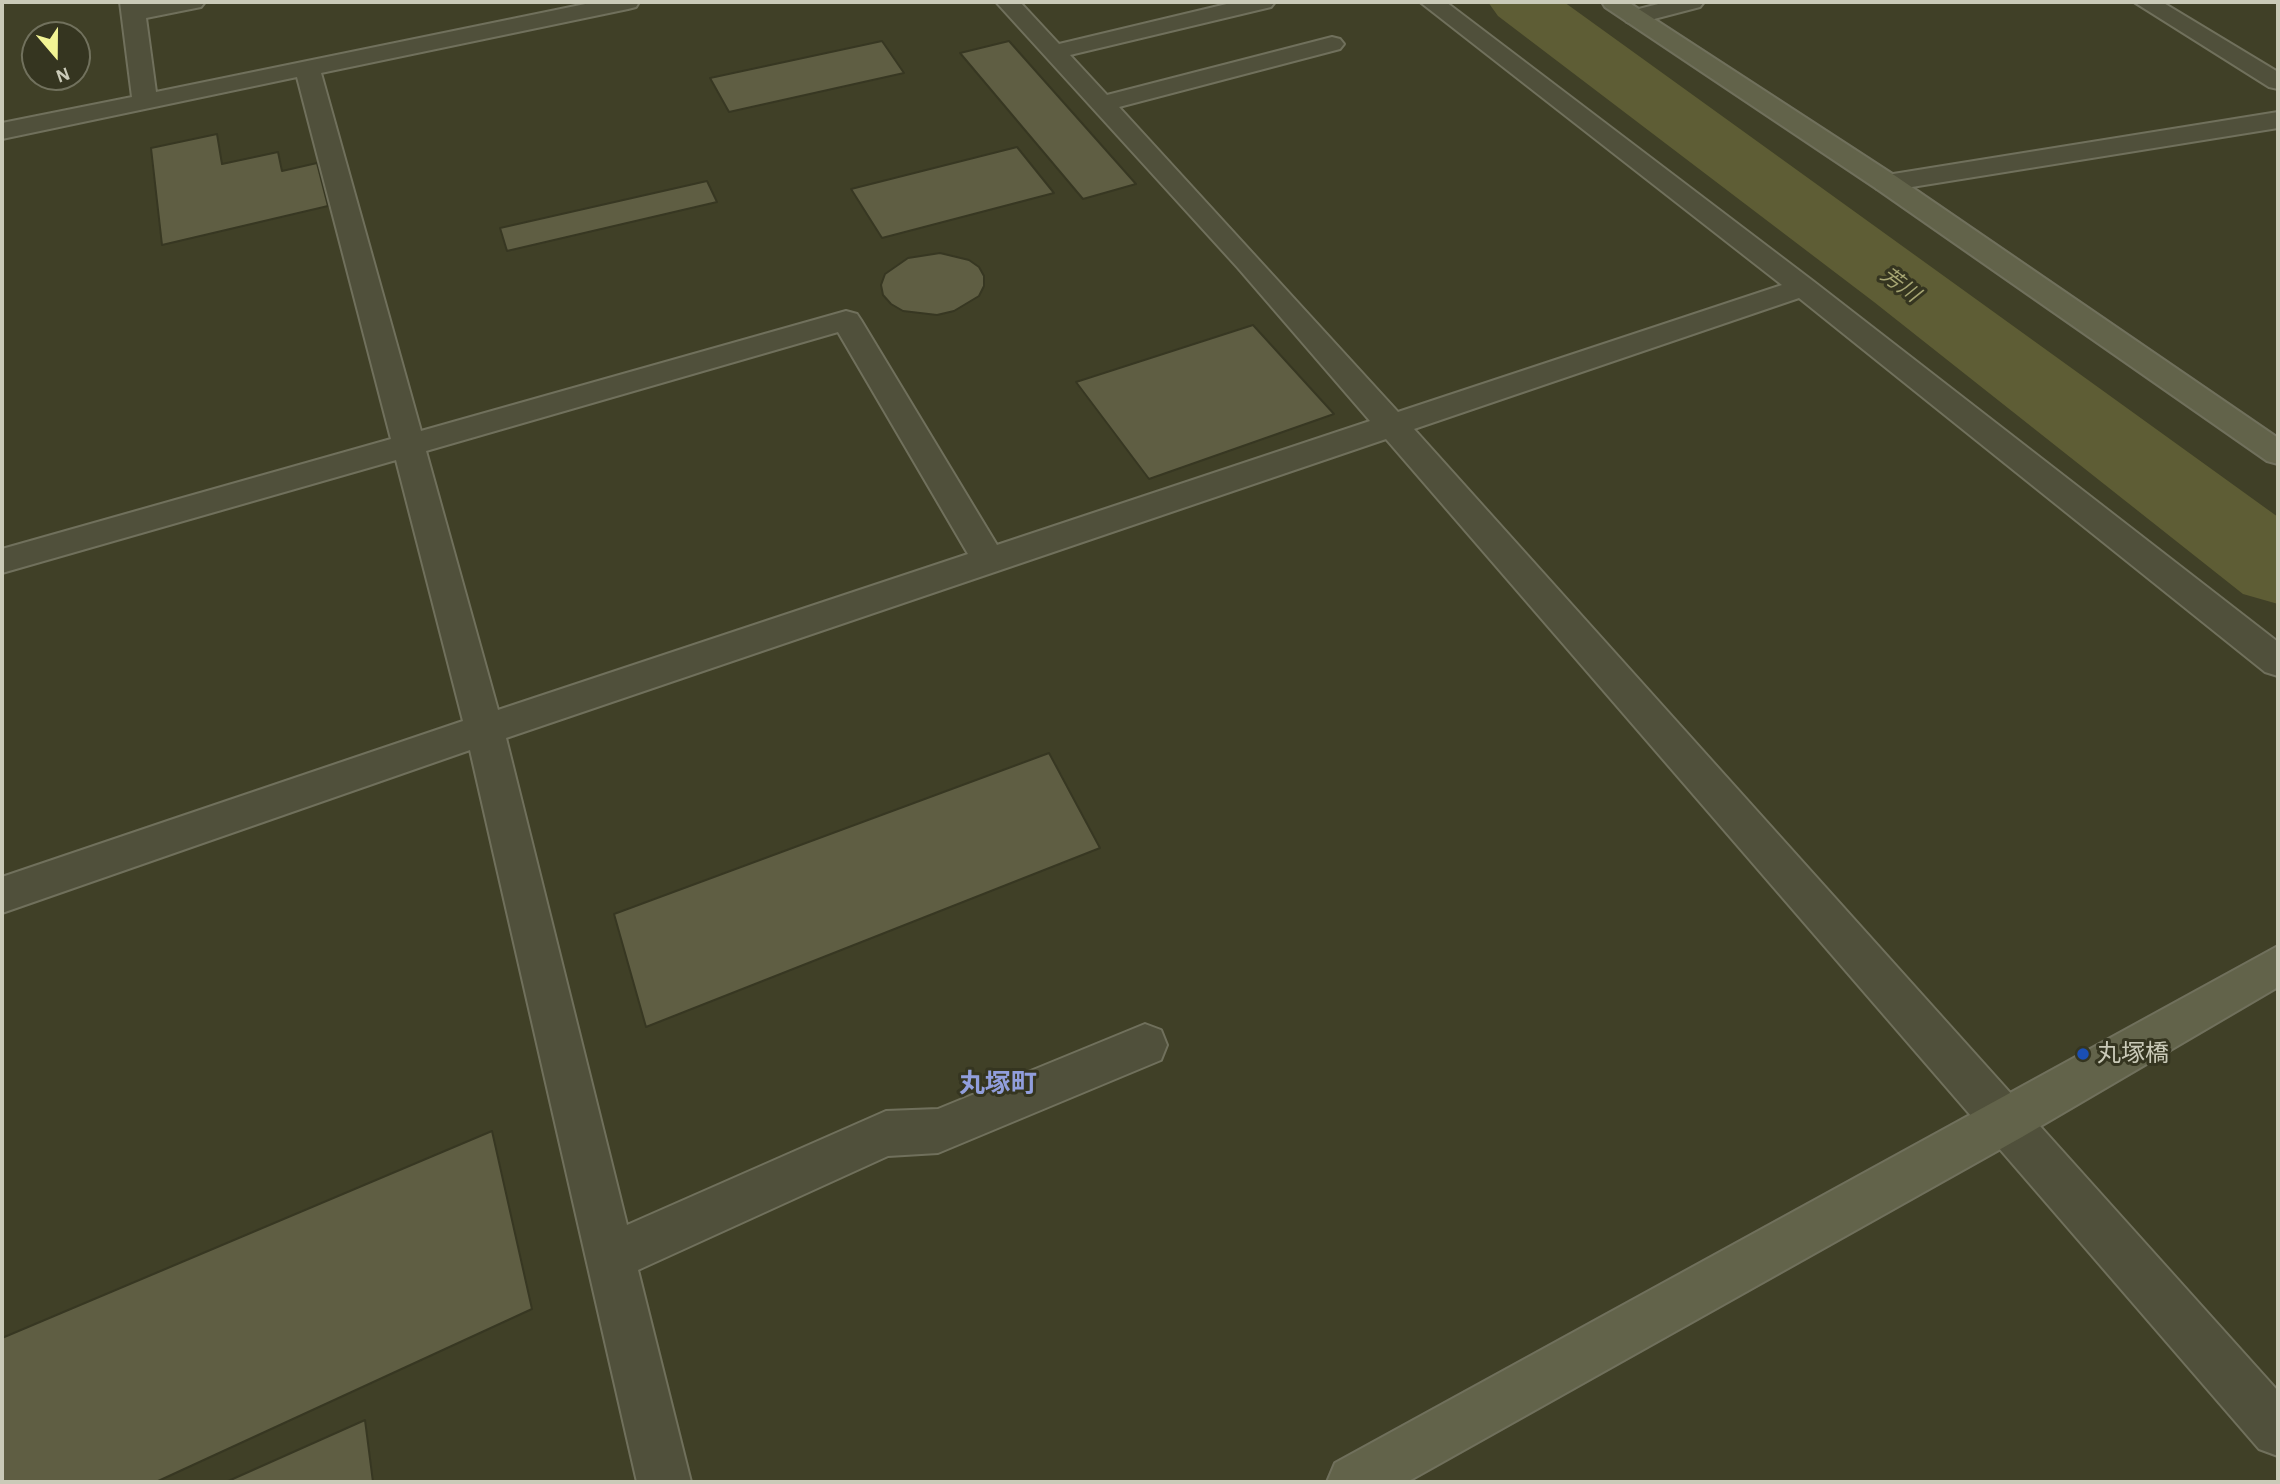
<!DOCTYPE html>
<meta charset="utf-8">
<style>
body{margin:0}
#map{position:relative;width:2280px;height:1484px;overflow:hidden;background:#404027;font-family:"Alegreya Sans",sans-serif}
canvas{display:block}
.frame{position:absolute;inset:0;border:4px solid #cacab8;pointer-events:none}
.north{position:absolute;left:21px;top:21px;width:70px;height:70px;box-sizing:border-box;background:#353520;border:2px solid #71715d;border-radius:50%;rotate:160deg;font-size:19px;font-weight:700;line-height:28px;text-align:center;color:#cacab8}
.north::after{content:'';display:block;margin:auto;width:24px;height:32px;background:#f2f494;clip-path:polygon(50% 0,100% 100%,50% 72%,0 100%)}
</style>
<div id="map">
<canvas width="2280" height="1484"></canvas>
<div class="frame"></div>
<div class="north">N</div>
</div>
<script>
const ctx = document.querySelector('canvas').getContext('2d');
ctx.lineJoin = 'round';
function paint(path, color) { ctx.fillStyle = color; ctx.fill(path, 'evenodd'); }
function strokePath(path, color, width, dash) { ctx.strokeStyle = color; ctx.lineWidth = width; ctx.lineCap = dash ? 'butt' : 'round'; ctx.setLineDash(dash || []); ctx.stroke(path); }
function write(font, color, halo, rows, align = 'center') {
  ctx.font = font + ' "Alegreya Sans","Noto Sans JP",sans-serif'; ctx.lineWidth = 6; ctx.setLineDash([]); ctx.textBaseline = 'middle'; ctx.strokeStyle = halo; ctx.fillStyle = color; for (const [text, x, y, turn = 0] of rows) {
    ctx.save(); ctx.translate(x, y); ctx.rotate((+turn || 0) * Math.PI / 180); ctx.textAlign = isNaN(turn) ? turn : align; if (halo) ctx.strokeText(text, 0, 0); ctx.fillText(text, 0, 0); ctx.restore();
  }
}
paint(new Path2D(`
 M1488 2H1564L2278 517V604L2243 594 1874 302 1498 16Z`), '#5e5d35');
const building = new Path2D(`
 M882 41 904 73 729 112 710 78Z
 M1009 41 1136 184 1083 199 960 53Z
 M217 134 222 164 278 152 282 171 317 163 328 206 162 245 151 148Z
 M1017 147 1054 193 882 238 851 189Z
 M707 181 717 202 507 251 500 228Z
 M940 253 969 260 979 267 984 276V286L979 296 954 311 937 315 903 311 891 304 883 295 881 285 885 274 908 258Z
 M1253 325 1334 414 1149 479 1076 382Z
 M1049 753 1100 848 646 1027 614 914Z
 M492 1131 532 1309 156 1482H2V1338Z
 M365 1420 373 1482H226Z`);
paint(building, '#5f5e43');
strokePath(building, '#373722', 2);
const street = new Path2D(`
 M120 2H205L201 7 146 18 156 92 595 2H639L636 7 628 9 321 73 421 431 846 311 857 314 861 320 997 545 1370 421 1238 268 996 2H1020L1059 44 1235 2H1275L1271 7 1070 55 1107 95 1332 37 1340 39 1344 44 1340 49 1119 107 1398 412 1782 285 1420 2H1446L1813 281 2278 642V676L2265 672 1799 298 1414 429 2278 1391V1456L2259 1449 1386 439 506 738 627 1225 886 1111 938 1109 1145 1024 1161 1030 1167 1045 1161 1060 938 1153 888 1156 638 1270 691 1482H637L470 750 2 913V877L463 721 396 460 2 573V549L391 439 297 77 2 139V123L132 97ZM838 332 968 554 498 710 426 451Z
 M1666 2H1704L1700 7 1635 24 1627 22 1623 17 1627 12Z
 M2134 2H2162L2278 72V89L2269 87Z
 M2278 112V128L1887 191 1877 189 1874 183 1877 177 1887 175Z`);
const secondary = new Path2D(`
 M1602 2H1628L1897 177 2278 438V464L2267 461 1877 189 1605 7Z
 M2278 946V987L2022 1137 1407 1482H1327L1335 1463Z`);
strokePath(street, '#70705c', 4);
strokePath(secondary, '#70705c', 4);
paint(street, '#50503b');
paint(secondary, '#62634a');
for (const [x, y, r, color] of [
 [2083,1054,7,"#1a4fb4"]
]) { const dot = new Path2D(); dot.arc(x, y, r, 0, 2 * Math.PI); ctx.fillStyle = color; ctx.fill(dot); strokePath(dot, '#353520', 2.5); }
write('italic 21px', '#a7a673', '#353520', [
 ["芳川",1900,285,37]
]);
write('24px', '#cacab8', '#353520', [
 ["丸塚橋",2097,1054]
], 'left');
write('bold 26px', '#919edc', '#353520', [
 ["丸塚町",998,1084]
]);
</script>
